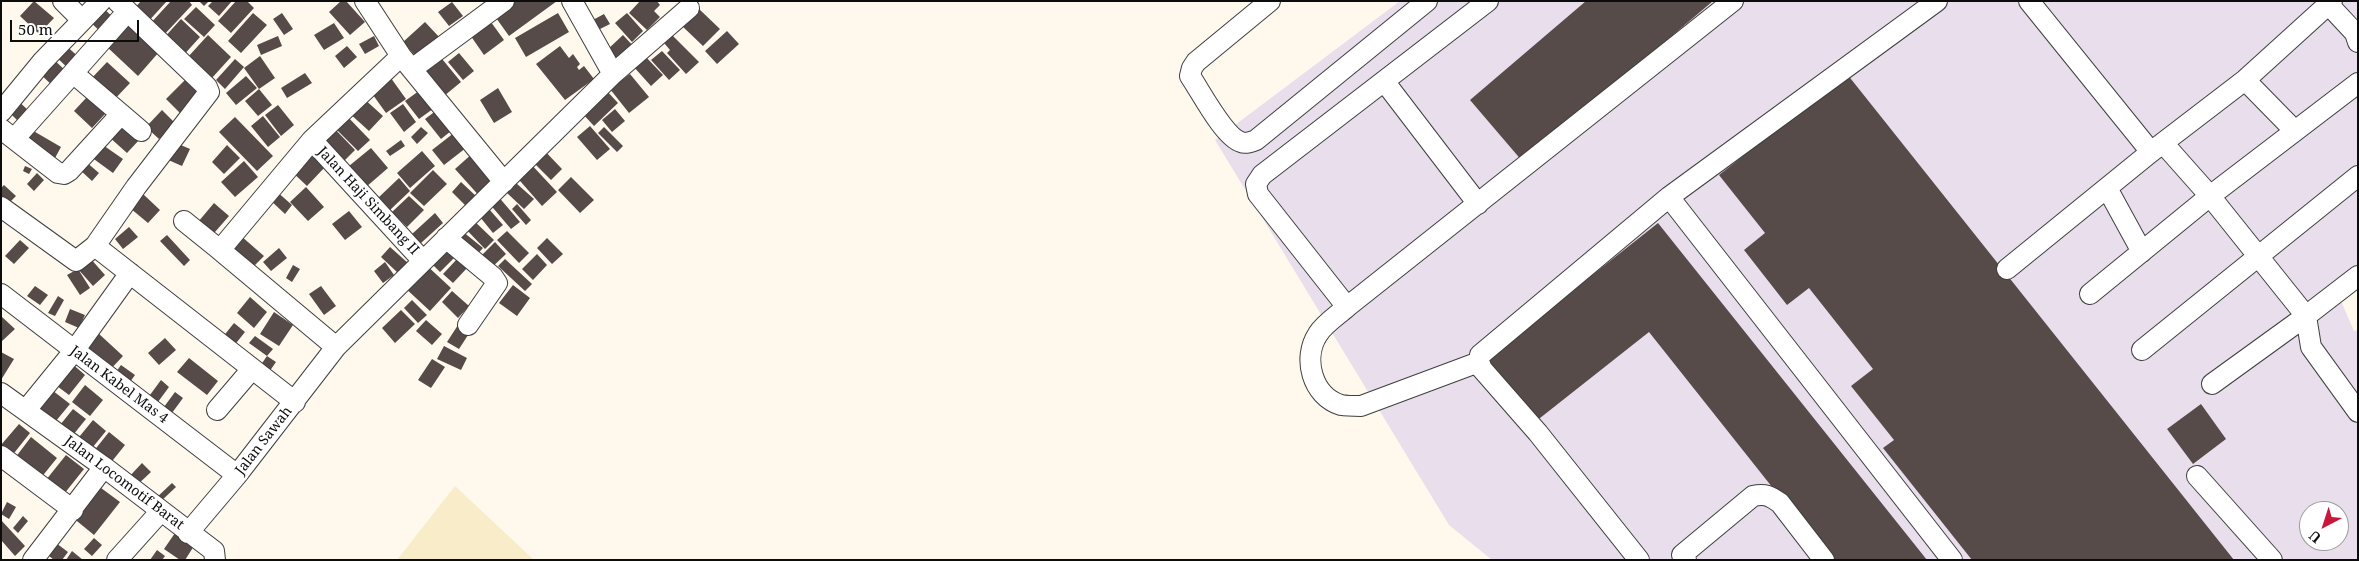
<!DOCTYPE html>
<style>
body{margin:0}
#map{position:relative;width:2359px;height:561px;overflow:hidden;background:#fff8ec;font-family:"Noto Serif",serif}
canvas{display:block}
.frame{position:absolute;inset:0;border:2px solid #0c0c0c;pointer-events:none}
.north{position:absolute;left:2299px;top:501px;width:50px;height:50px;box-sizing:border-box;background:#fff;border:1px solid #9e9e9e;border-radius:50%;rotate:220deg;font-size:14px;font-weight:700;line-height:20px;text-align:center;color:#0c0c0c}
.north::after{content:'';display:block;margin:auto;width:18px;height:22px;background:#ca163d;clip-path:polygon(50% 0,100% 100%,50% 72%,0 100%)}
.scale{position:absolute;left:10px;top:20px;width:129px;height:22px;box-sizing:border-box;border:2px solid #0c0c0c;border-top:0;padding-left:6px;font-size:15px;line-height:18px;white-space:nowrap;color:#0c0c0c;-webkit-text-stroke:4px #fff;paint-order:stroke}
</style>
<div id="map">
<canvas width="2359" height="561"></canvas>
<div class="frame"></div>
<div class="north">U</div>
<div class="scale">50 m</div>
</div>
<script>
const ctx = document.querySelector('canvas').getContext('2d');
ctx.lineJoin = 'round';
function paint(path, color) { ctx.fillStyle = color; ctx.fill(path, 'evenodd'); }
function strokePath(path, color, width, dash) { ctx.strokeStyle = color; ctx.lineWidth = width; ctx.lineCap = dash ? 'butt' : 'round'; ctx.setLineDash(dash || []); ctx.stroke(path); }
function write(font, color, halo, rows, align = 'center') {
  ctx.font = font + ' "Noto Serif",serif'; ctx.lineWidth = 5; ctx.setLineDash([]); ctx.textBaseline = 'middle'; ctx.strokeStyle = halo; ctx.fillStyle = color; for (const [text, x, y, turn = 0] of rows) {
    ctx.save(); ctx.translate(x, y); ctx.rotate((+turn || 0) * Math.PI / 180); ctx.textAlign = isNaN(turn) ? turn : align; if (halo) ctx.strokeText(text, 0, 0); ctx.fillText(text, 0, 0); ctx.restore();
  }
}
paint(new Path2D(`
 M1400 1H2358V289L2341 301 2354 331 2358 330V560H1492L1449 525 1215 140ZM2309 511H2339V541H2309Z`), '#e9dfec');
paint(new Path2D(`
 M455 486 534 560H397Z`), '#f8ecc9');
paint(new Path2D(`
 M34 1 54 18 39 34 20 16Z
 M141 1H167L146 24 132 11Z
 M171 1H189L192 5 162 37 149 25Z
 M199 1H209L204 6Z
 M213 1H232L219 16 208 6Z
 M236 1H247L254 8 231 33 218 21Z
 M341 1H346L365 22 350 35 329 12Z
 M513 1H557L509 36 494 15Z
 M640 1H657L660 5 654 11 660 17 647 30 629 13Z
 M1586 1H1713L1523 162 1470 100Z
 M452 2 463 16 449 26 438 12Z
 M101 6 116 20 103 34 88 20Z
 M196 7 215 25 204 37 184 19Z
 M697 7 720 29 703 46 680 24Z
 M253 13 267 25 241 53 228 41Z
 M282 13 293 29 284 35 273 19Z
 M558 13 569 32 526 57 515 38Z
 M627 13 643 31 632 42 615 23Z
 M604 14 610 24 596 31 591 21Z
 M488 18 504 40 484 55 468 32Z
 M181 19 200 37 181 58 162 40Z
 M128 22 159 52 138 76 106 46Z
 M425 22 441 39 419 60 403 42Z
 M334 23 344 38 324 50 314 35Z
 M667 30 699 62 686 74 667 53 670 50 659 37Z
 M727 31 739 44 717 64 705 51Z
 M208 35 231 57 211 79 188 57Z
 M623 35 635 48 619 63 607 50Z
 M278 36 282 46 261 55 257 45Z
 M374 36 379 46 365 54 359 44Z
 M63 43 82 60 71 71 53 54Z
 M347 46 357 57 344 68 335 56Z
 M560 46 569 58 573 54 580 64 577 67 579 70 584 66 594 79 565 100 536 64Z
 M662 51 680 70 669 80 651 60Z
 M459 53 474 71 463 80 448 62Z
 M438 54 461 82 444 96 421 68Z
 M644 55 663 75 651 86 633 66Z
 M50 56 67 72 54 87 37 71Z
 M260 56 275 78 259 89 272 105 258 116 245 101 259 89 244 68Z
 M235 59 244 67 225 89 216 80Z
 M107 62 130 83 112 102 89 81Z
 M305 73 312 83 287 98 281 88Z
 M388 74 406 99 386 113 368 88Z
 M630 74 649 97 629 113 610 89Z
 M1847 74 2234 560H1972L1883 448 1894 440 1851 386 1873 369 1809 288 1787 305 1744 250 1765 233 1719 175Z
 M246 76 257 88 236 105 226 93Z
 M188 77 203 92 182 115 166 99Z
 M423 88 437 106 419 119 405 101Z
 M498 88 512 112 494 123 480 100Z
 M605 89 618 103 594 126 581 112Z
 M87 97 105 114 92 128 74 111Z
 M362 97 383 116 369 131 348 112Z
 M16 99 28 110 18 121 7 110Z
 M403 104 416 122 404 132 390 113Z
 M278 105 294 125 281 136 265 115Z
 M441 107 456 127 441 139 425 119Z
 M615 109 625 121 612 132 602 120Z
 M162 110 175 123 159 139 146 127Z
 M344 113 370 140 358 151 332 125Z
 M263 116 280 137 268 147 251 126Z
 M235 117 273 156 257 171 219 132Z
 M121 121 140 139 127 153 108 136Z
 M332 126 355 150 344 161 321 137Z
 M590 126 610 149 597 160 577 137Z
 M421 127 428 133 417 144 411 137Z
 M604 127 623 146 617 152 598 133Z
 M30 129 61 147 55 158 24 141Z
 M459 129 471 144 444 165 432 150Z
 M401 140 405 146 390 156 386 151Z
 M174 142 190 149 182 166 166 159Z
 M100 143 123 159 113 173 91 157Z
 M227 145 240 158 224 174 212 162Z
 M541 147 562 169 551 180 529 158Z
 M371 148 388 168 366 187 349 166Z
 M309 151 325 167 307 186 290 170Z
 M422 151 435 166 410 188 397 173Z
 M473 153 500 182 482 199 455 169Z
 M85 161 99 173 92 181 79 169Z
 M244 161 258 177 235 197 221 182Z
 M528 161 557 192 542 206 514 174Z
 M25 166 32 169 29 174 23 171Z
 M433 170 447 184 424 206 410 193Z
 M37 173 44 180 34 191 27 184Z
 M571 177 594 200 580 213 558 190Z
 M399 178 410 191 390 210 378 198Z
 M461 182 477 197 467 207 452 192Z
 M516 183 534 199 524 209 506 192Z
 M4 185 16 196 8 204 1 197V188Z
 M306 187 324 207 308 221 290 202Z
 M275 190 292 205 285 214 268 198Z
 M143 194 160 210 148 223 130 208Z
 M497 195 520 222 511 229 488 202Z
 M409 196 424 210 407 227 392 212Z
 M214 203 229 216 208 240 193 228Z
 M517 204 531 220 526 225 512 209Z
 M489 209 503 225 493 233 480 217Z
 M349 211 362 227 345 240 332 224Z
 M435 213 443 223 421 243 412 234Z
 M470 217 494 240 485 249 462 225Z
 M1658 223 1927 560H1830L1649 332 1535 422 1485 360Z
 M129 227 138 237 123 249 115 239Z
 M462 231 483 248 473 259 453 241Z
 M507 231 529 253 519 263 497 240Z
 M167 235 190 260 184 266 160 241Z
 M241 236 264 256 251 269 229 249Z
 M547 238 563 254 552 264 537 248Z
 M20 240 29 248 14 264 5 256Z
 M495 242 506 254 489 270 479 258Z
 M442 245 455 257 440 272 427 259Z
 M390 247 408 263 398 273 381 257Z
 M279 248 287 258 271 271 263 262Z
 M537 254 547 265 533 280 522 269Z
 M90 258 105 275 93 286 78 269Z
 M458 258 468 267 453 283 443 274Z
 M505 259 532 284 525 291 498 266Z
 M385 262 394 275 383 283 374 271Z
 M424 263 451 288 430 311 403 286Z
 M293 265 300 269 292 282 286 278Z
 M78 269 90 288 80 295 67 275Z
 M513 285 530 298 517 316 499 303Z
 M35 286 48 295 40 305 27 296Z
 M321 286 336 306 324 315 309 294Z
 M452 291 469 306 458 318 442 302Z
 M58 296 64 300 55 316 48 313Z
 M250 297 267 312 254 328 237 313Z
 M412 300 427 315 418 323 404 308Z
 M70 309 85 315 79 328 65 322Z
 M401 310 415 324 395 343 382 328Z
 M274 312 293 325 279 346 260 334Z
 M1 316 15 329 1 342Z
 M426 320 442 334 432 345 416 331Z
 M234 323 245 332 233 347 222 338Z
 M458 325 470 332 459 349 447 342Z
 M98 333 123 356 108 372 83 349Z
 M255 336 273 349 267 356 249 343Z
 M165 338 176 350 159 365 148 353Z
 M444 346 467 358 461 370 437 359Z
 M1 352 14 359 1 380Z
 M267 356 276 362 267 375 258 369Z
 M189 358 218 381 207 395 177 372Z
 M432 359 445 367 431 388 418 380Z
 M70 362 85 375 69 395 53 383Z
 M121 365 135 375 130 382 116 372Z
 M161 380 169 387 155 406 147 399Z
 M85 385 103 400 90 416 72 402Z
 M48 387 70 404 51 427 29 409Z
 M175 392 183 398 169 417 161 411Z
 M2201 404 2226 439 2193 464 2167 429Z
 M73 409 86 419 69 440 56 430Z
 M93 420 106 431 88 453 75 442Z
 M19 424 30 433 11 457 1 449V445Z
 M109 432 125 445 109 465 93 452Z
 M31 437 57 458 40 479 15 458Z
 M66 455 84 469 64 494 46 480Z
 M142 463 151 472 135 487 127 479Z
 M172 483 176 487 159 503 155 499Z
 M97 485 120 502 94 535 72 517Z
 M7 502 16 507 9 519 1 514Z
 M23 516 28 521 18 533 13 528Z
 M1 520 25 546 15 556 1 540Z
 M175 533 194 546 185 560H180L164 549Z
 M94 538 102 545 92 556 84 549Z
 M52 540 68 552 62 560H54L43 551Z
 M157 550 165 556 162 560H150Z
 M72 551 83 560H66Z`), '#564b48');
const minor = new Path2D(`
 M63 1 81 19
 M365 1 401 56 504 182
 M1270 1 1196 62 1192 68 1190 76C1201 92 1224 137 1241 142 1246 144 1251 142 1256 140L1427 1
 M2029 1 2151 152
 M2328 4 2355 33 2358 42
 M127 12 73 73 141 131
 M412 69 504 1
 M613 74 689 8
 M2245 80 2295 131
 M1384 81 1478 204
 M1 112 42 62 101 1
 M1 129 58 173 64 174 69 171 121 114
 M15 138 73 73
 M312 140 423 261
 M2163 143 2210 196 2306 316 2212 384
 M2107 188 2142 252
 M1669 197 1952 560
 M1 207 76 261 95 246 295 402
 M184 221 220 250
 M446 238 493 277 497 283 468 325
 M95 246 136 187 209 92 207 87 117 1
 M2007 269 2151 152 2245 80 2332 1
 M2358 276 2306 316 2311 347 2358 412
 M1 294 237 475
 M2090 294 2210 196 2358 83
 M1347 307 1258 194 1256 184 1262 175 1488 1
 M336 347 220 250 312 140 401 56
 M2142 350 2358 176
 M1479 362 1361 406C1355 406 1347 406 1341 405 1312 396 1302 358 1318 334 1324 324 1338 315 1347 307L1733 1
 M1 393 104 467 214 551 215 560
 M26 410 74 351 130 273
 M217 410 252 369
 M1 456 73 510
 M2197 476 2272 560
 M188 533 237 475 336 347 613 74 572 1
 M33 560 104 467
 M117 560 161 511
 M1639 560 1538 433 1482 369 1479 362 1480 355 1669 197 1937 1
 M1686 560 1682 555 1753 496C1765 493 1770 496 1780 503L1824 560`);
strokePath(minor, '#3f3f3f', 22);
strokePath(minor, '#fff', 20);
write('14px', '#0c0c0c', '#fff', [
 ["Jalan Haji Simbang II",368,201,47],
 ["Jalan Kabel Mas 4",119,385,37],
 ["Jalan Sawah",264,441,-52],
 ["Jalan Locomotif Barat",124,483,37]
]);
</script>
